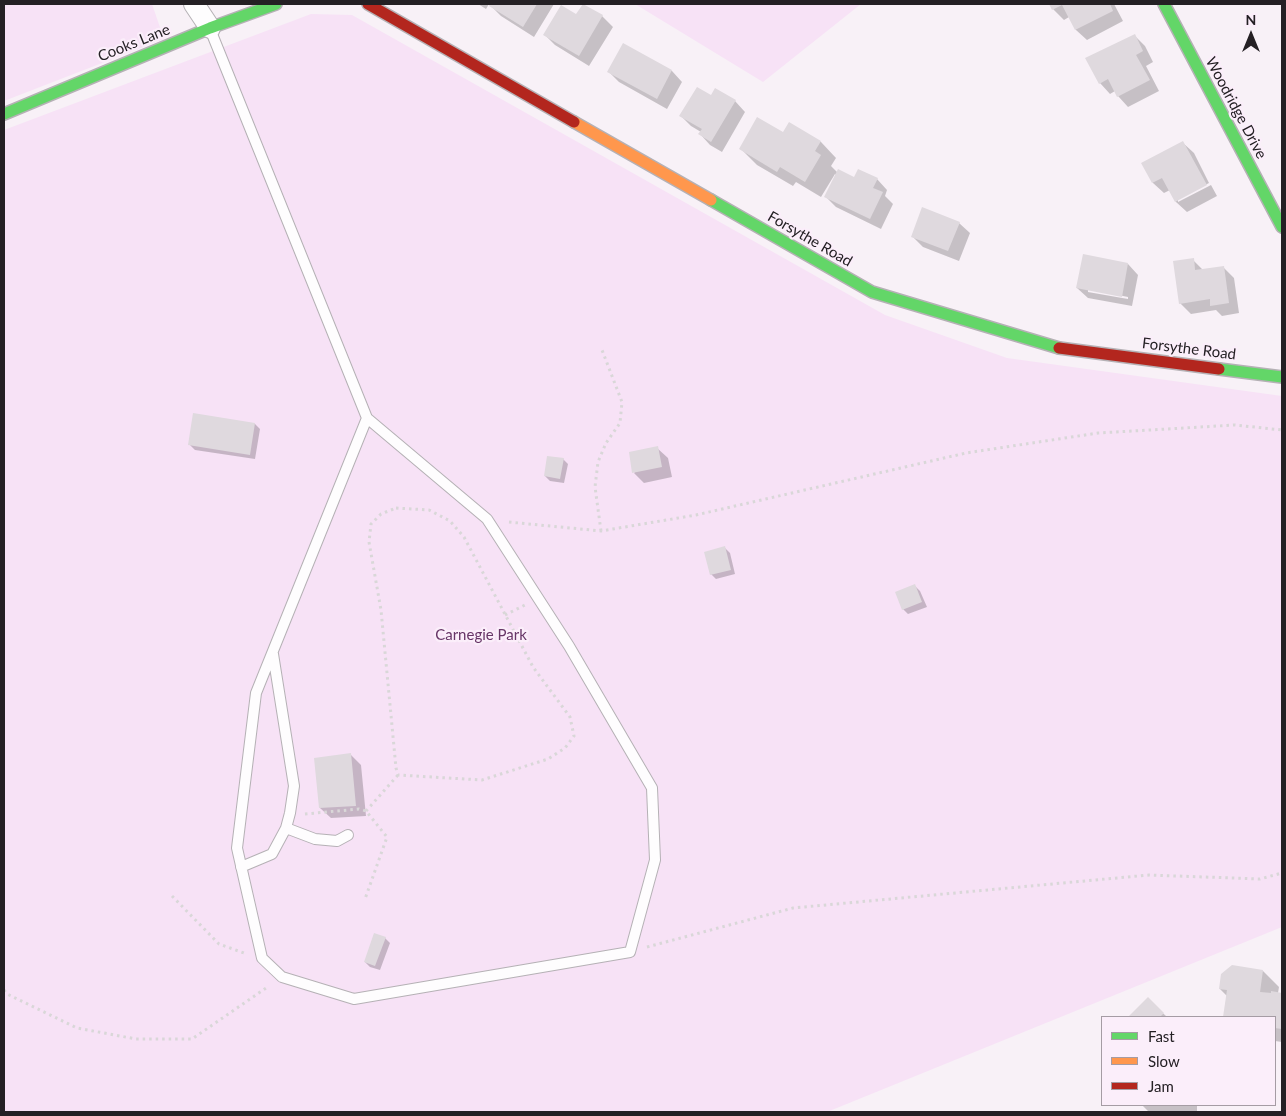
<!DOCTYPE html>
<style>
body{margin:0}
#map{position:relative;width:1286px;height:1116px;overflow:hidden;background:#f8f1f7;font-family:Lato,sans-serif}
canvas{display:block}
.frame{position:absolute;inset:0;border:5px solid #242024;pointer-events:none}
.legend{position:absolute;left:1101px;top:1016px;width:175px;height:90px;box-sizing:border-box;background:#fbeefa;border:1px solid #a59ca4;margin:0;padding:6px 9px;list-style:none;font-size:15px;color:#242024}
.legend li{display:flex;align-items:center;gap:10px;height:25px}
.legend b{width:25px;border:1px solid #a59ca4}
.north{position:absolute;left:1226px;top:10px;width:50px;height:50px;-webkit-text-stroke:4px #fbeefa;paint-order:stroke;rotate:0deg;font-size:14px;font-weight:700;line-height:20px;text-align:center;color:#242024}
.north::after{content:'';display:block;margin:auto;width:18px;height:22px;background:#242024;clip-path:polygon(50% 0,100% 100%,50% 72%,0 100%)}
</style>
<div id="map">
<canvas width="1286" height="1116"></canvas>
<div class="frame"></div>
<ul class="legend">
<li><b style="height:6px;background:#63d668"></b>Fast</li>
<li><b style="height:6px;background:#ff974d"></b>Slow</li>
<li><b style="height:6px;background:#b3261e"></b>Jam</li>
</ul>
<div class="north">N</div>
</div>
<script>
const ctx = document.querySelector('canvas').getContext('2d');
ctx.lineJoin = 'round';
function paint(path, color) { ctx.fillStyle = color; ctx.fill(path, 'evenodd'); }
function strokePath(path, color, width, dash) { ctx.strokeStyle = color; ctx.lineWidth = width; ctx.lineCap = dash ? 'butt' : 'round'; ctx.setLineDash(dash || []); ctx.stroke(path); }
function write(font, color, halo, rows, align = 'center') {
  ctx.font = font + ' Lato,sans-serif'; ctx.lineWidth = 4.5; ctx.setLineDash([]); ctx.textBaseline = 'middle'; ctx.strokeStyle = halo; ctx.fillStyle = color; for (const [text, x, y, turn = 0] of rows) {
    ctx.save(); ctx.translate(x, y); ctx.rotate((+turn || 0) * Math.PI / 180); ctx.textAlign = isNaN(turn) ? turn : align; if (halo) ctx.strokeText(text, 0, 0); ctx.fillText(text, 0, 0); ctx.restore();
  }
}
paint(new Path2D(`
 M4 4H152L164 39 4 101Z
 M635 4H861L763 82Z
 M311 14 352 15 885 315 1007 358 1282 396V927L827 1112H4V130Z`), '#f7e2f6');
paint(new Path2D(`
 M478 4H554L534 37 501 16 489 4 486 9Z
 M1050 4H1114L1123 21 1087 40 1076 30 1069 17 1064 20 1053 9Z
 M577 16H602L613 27 589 66 555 45 545 35Z
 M1134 35 1145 46 1153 62 1146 66 1159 91 1128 107 1118 96 1115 91 1110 94 1100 83Z
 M623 45 672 71 682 82 667 109 619 82 609 72Z
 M712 97 735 101 745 112 722 152 710 145 700 134 701 132 691 126 681 116Z
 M789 123 821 142 836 158 831 166 837 172 855 178 877 179 887 190 885 196 893 204 881 229 836 207 826 197 836 175 835 174 821 197 796 182 793 186 757 165 741 149 784 134Z
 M1183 143 1194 153 1209 183 1178 199V202L1211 185 1217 196 1187 212 1176 202 1170 190 1164 193 1153 183 1143 164Z
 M959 223 970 233 959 261 923 247 913 237Z
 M1193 260 1203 270 1223 267 1234 278 1239 313 1222 316 1216 310 1191 314 1180 303Z
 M1128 264 1138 275 1132 306 1088 298 1077 288ZM1088 289 1128 297V299L1088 292Z
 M194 414 255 424 260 429 255 459 195 450 190 445Z
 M657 448 668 458 672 477 644 483 634 473Z
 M563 459 568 464 564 483 550 481 545 476Z
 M725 548 730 553 735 574 716 579 711 574Z
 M915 586 920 591 927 607 908 614 903 609Z
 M350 754 361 765 366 816 331 818 320 808Z
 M385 938 390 943 380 970 370 967 365 962Z
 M1263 971 1279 987 1278 993 1282 994V1042L1275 1041V1017L1225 1016 1227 996 1220 989Z
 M1148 999 1167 1017H1132L1131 1016Z
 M1142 1105H1197V1112H1149Z`), '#0003');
paint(new Path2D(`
 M490 4H537L523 27 489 6Z
 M583 4 603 15 579 56 543 35 561 5 576 14Z
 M1049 4H1110L1113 11 1075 30 1062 5 1052 10Z
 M1135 34 1143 51 1136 55 1150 80 1117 97 1108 79 1099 84 1085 58Z
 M623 43 672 70 657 99 607 72Z
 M697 87 711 95 715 88 736 100 711 142 698 134 702 129 679 116Z
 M757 117 783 132 789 122 821 141 815 151 821 155 805 182 780 167 777 172 739 149Z
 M1183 141 1207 185 1175 202 1162 178 1152 183 1141 163Z
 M838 169 854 177 858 169 878 178 873 188 883 192 870 219 824 197Z
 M922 207 960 222 948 251 911 237Z
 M1083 254 1128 263 1122 297 1076 288Z
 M1194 258 1195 270 1224 266 1229 303 1210 306V299L1179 304 1173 261Z
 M193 413 255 423 250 455 188 445Z
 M658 446 662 467 632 473 629 452Z
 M547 456 564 458 560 479 544 476Z
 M725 546 731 570 710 575 704 552Z
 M915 584 922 602 902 610 895 592Z
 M351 753 356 806 319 808 314 758Z
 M374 933 386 937 375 966 364 962Z
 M1232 965 1263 970 1260 992 1271 993V991L1282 993V1029L1275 1028V1017H1223L1227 990 1219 989 1221 974Z
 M1148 997 1164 1013 1160 1017H1130L1129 1016Z`), '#dfd9de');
const lane = new Path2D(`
 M210 29 367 418 256 693 237 848 262 958 282 977 354 999 630 952 655 860 652 788 569 646 487 519 367 418
 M286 828 315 839 337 841 348 835
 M241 867 272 854 286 828 290 813 294 786 273 654`);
const street = new Path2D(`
 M194 4 210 28`);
const fast = new Path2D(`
 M1164 4 1282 227
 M4 114 210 28 276 4
 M711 200 872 292 1059 348
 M1219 369 1282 377`);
const slow = new Path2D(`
 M574 122 711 200`);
const jam = new Path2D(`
 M368 4 574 122
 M1059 348 1219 369`);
strokePath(lane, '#b5b1b5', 12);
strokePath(street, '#b5b1b5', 22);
strokePath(fast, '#b5b1b5', 14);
strokePath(slow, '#b5b1b5', 14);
strokePath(jam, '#b5b1b5', 14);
strokePath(new Path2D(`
 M396 508 429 510 450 521 464 537 533 667 570 717 574 736 565 748 548 759 482 780 398 775 396 768 381 610 369 542 371 524 381 514Z
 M509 522 601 531 696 515 966 453 1098 433 1235 425 1282 430
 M601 531 595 487 598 462 606 443 620 423 622 402 602 350
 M505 615 525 605
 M366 811 398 775
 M305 814 359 809 366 811 387 837 365 899
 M172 896 219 944 244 953
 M647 947 793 908 1149 875 1260 879 1282 873
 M4 990 7 994 77 1028 136 1039H192L269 986`), '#d9d7d8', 3, [2.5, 4]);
strokePath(lane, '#fefdfe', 10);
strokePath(street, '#fefdfe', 20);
strokePath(fast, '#63d668', 11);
strokePath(slow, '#ff974d', 11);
strokePath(jam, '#b3261e', 11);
write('15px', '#242024', '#fbeefa', [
 ["Cooks Lane",134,43,-22],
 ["Woodridge Drive",1236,108,62],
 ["Forsythe Road",810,239,30],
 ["Forsythe Road",1189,349,7]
]);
write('15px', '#673567', '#fbeefa', [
 ["Carnegie Park",481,635]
]);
</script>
